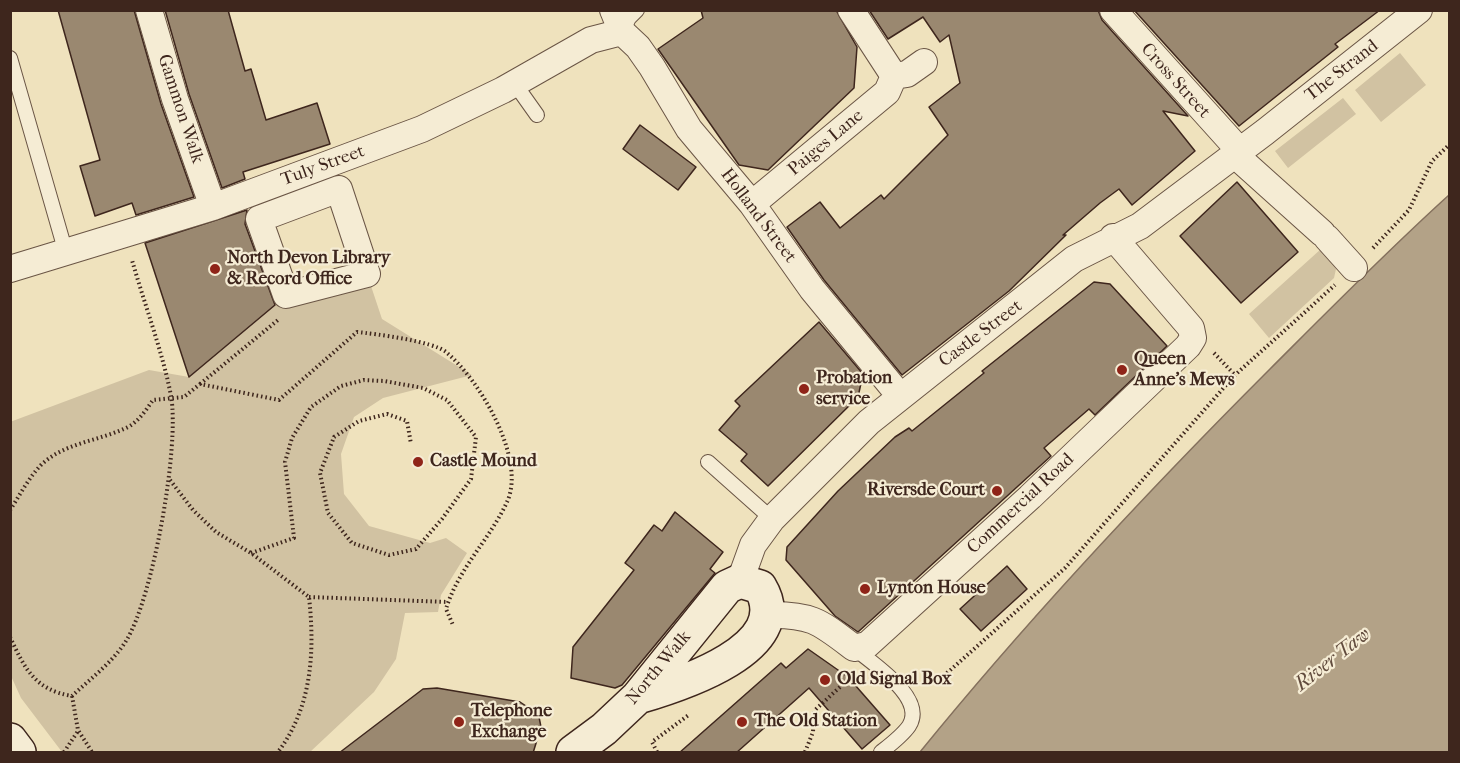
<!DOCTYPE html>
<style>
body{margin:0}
#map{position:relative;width:1460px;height:763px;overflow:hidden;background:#efe2bd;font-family:"IM FELL French Canon",serif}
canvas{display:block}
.frame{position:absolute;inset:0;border:12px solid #3e261d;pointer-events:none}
</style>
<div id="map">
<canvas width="1460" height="763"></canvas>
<div class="frame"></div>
</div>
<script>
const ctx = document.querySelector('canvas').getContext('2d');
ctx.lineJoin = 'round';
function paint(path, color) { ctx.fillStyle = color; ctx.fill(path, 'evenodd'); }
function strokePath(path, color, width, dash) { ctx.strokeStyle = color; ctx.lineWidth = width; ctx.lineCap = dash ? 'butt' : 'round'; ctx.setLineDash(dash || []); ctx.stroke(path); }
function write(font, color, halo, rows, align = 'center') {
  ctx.font = font + ' "IM FELL French Canon",serif'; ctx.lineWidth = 4.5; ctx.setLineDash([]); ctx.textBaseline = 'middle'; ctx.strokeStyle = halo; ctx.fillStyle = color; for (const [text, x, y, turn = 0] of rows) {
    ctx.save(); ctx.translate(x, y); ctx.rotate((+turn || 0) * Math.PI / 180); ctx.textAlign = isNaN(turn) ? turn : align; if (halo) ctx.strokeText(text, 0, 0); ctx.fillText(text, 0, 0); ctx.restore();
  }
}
paint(new Path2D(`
 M1400 53 1426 85 1381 122 1355 90Z
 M1343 98 1356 114 1288 168 1275 151Z
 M1321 249 1336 269 1334 278 1269 338 1249 314Z
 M367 274 382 319 472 375 383 398 354 417 341 454 344 494 369 526 430 543 446 538 467 553 441 595 438 612 405 613 396 659 374 692 310 752H62L21 698 11 676 10 422 149 370 189 377 286 295Z`), '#d1c2a2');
const water = new Path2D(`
 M1449 195V752H920C1029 618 1147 492 1270 369 1329 310 1387 251 1449 195Z`);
paint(water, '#b3a287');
strokePath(water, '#84705d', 1.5);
const building = new Path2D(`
 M58 10H134L161 104 194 197 136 215 132 203 95 216 80 166 100 160Z
 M165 10H228L245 71 251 69 266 120 317 103 330 144 243 172 245 179 222 188 189 94Z
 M701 10H836L857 47 854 88 768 170 739 165 658 49 703 18Z
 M869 10H1098L1102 20 1188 116 1163 111 1195 151 1132 205 1119 189 1100 203 1063 235H1066L1009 291 902 375 824 280 787 227 820 202 840 228 881 195 884 199 948 135 929 107 960 83 949 35 940 42 923 17 888 39Z
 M1134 10H1380L1335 44 1338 47 1239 126Z
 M640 125 696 167 678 190 623 149Z
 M1237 182 1298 252 1241 303 1180 236Z
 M247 210 245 224 275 305 189 377 145 243Z
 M1094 282 1110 284 1167 346 1095 415 1089 409 1044 448 1051 456 858 632 835 616 786 560 787 547 838 491 895 437 909 428 912 431 984 373 982 371Z
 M819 322 863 374 858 397 768 486 741 461 747 454 719 430 740 406 735 401Z
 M675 512 723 552 710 569 715 573 622 685 615 688 571 678 573 647 634 570 625 563 654 525 662 531Z
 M1007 566 1027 589 981 631 960 609Z
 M808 649 848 677 890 725 862 749 809 688 736 753H679L781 663 786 668Z
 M437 688 520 702 532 710 539 717 541 727 533 753H339L423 689Z`);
paint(building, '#9a8870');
strokePath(building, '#3e261d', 1.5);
const lane = new Path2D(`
 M622 32 629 18 637 10
 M10 58 66 253
 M515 84 537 115
 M708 462 772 519
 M854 648C873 664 927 698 909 726 902 736 890 745 881 752`);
const street = new Path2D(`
 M149 10 175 99 213 207
 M613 10 622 32 638 47 652 67 689 129 752 204 812 289 900 396
 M1113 10 1239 150
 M894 76 907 74 924 62
 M1234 154 1322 233
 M339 189 367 274 286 295 259 219Z
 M752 204 887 92 894 76 851 10
 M1327 238 1354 268
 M10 269 213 207 422 129 503 90 591 40 622 32
 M740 581 753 545 772 519 869 422 1074 259 1140 226 1265 132 1419 10
 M768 615C812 614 820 622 854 648L867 645 1030 497 1188 346 1193 338 1191 328 1113 237`);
const secondary = new Path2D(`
 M10 740 19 752
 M573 752 604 729 638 697 727 587 740 581 760 587C797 648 679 685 638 697`);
strokePath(lane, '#6a5545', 16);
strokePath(street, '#6a5545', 28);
strokePath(secondary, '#3e261d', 36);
strokePath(new Path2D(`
 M1373 248 1409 210 1432 161 1450 144
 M1214 353 1235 375
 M200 384 278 320
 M170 480 193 510 216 532 251 553 309 597C315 652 312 707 278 752
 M10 510C20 495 29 477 42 464 66 442 100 441 128 427 139 421 146 410 153 400L184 397 200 384 279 400 357 332C376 334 432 341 446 352 479 379 527 459 507 502 490 539 458 569 446 609L453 625
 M251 553 294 538 285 462 292 438 311 407 341 386 364 380 384 381 423 388 447 400 476 437 471 479 442 519 416 549 389 555 352 543 328 513 320 473 334 437 359 421 387 414 407 421 411 444
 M309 597 448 602
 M10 637C25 669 35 690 72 696 90 679 113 662 126 641 153 598 180 446 171 396 163 353 144 303 132 260
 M923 683 938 681 1065 568 1235 375 1335 285
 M72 696 78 730 92 752
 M64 752 78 731
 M657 752 652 742 690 714
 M805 752 813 732 814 711 854 674`), '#3e261d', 4, [1.5, 3]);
strokePath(lane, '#f5ecd4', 14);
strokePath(street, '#f5ecd4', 26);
strokePath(secondary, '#f5ecd4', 33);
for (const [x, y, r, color] of [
 [215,269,6,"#8f2418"],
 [1122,370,6,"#8f2418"],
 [804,389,6,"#8f2418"],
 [418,462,6,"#8f2418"],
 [997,491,6,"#8f2418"],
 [865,589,6,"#8f2418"],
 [825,680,6,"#8f2418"],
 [459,722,6,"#8f2418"],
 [742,722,6,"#8f2418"]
]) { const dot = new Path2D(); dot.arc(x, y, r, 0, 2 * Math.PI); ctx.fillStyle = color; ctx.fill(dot); strokePath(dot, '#f5ecd4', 2); }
write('18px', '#3e261d', '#f5ecd4', [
 ["The Strand",1342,71,-38],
 ["Cross Street",1175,81,48],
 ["Gammon Walk",180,109,72],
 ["Paiges Lane",826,143,-40],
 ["Tuly Street",323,166,-20],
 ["Holland Street",758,216,53],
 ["Castle Street",981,334,-37],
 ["Commercial Road",1021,504,-43],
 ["North Walk",659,668,-50]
]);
write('bold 18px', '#3e261d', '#f5ecd4', [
 ["North Devon Library",227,259],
 ["& Record Office",227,280],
 ["Queen",1134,360],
 ["Anne's Mews",1134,381],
 ["Probation",816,379],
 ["service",816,400],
 ["Castle Mound",430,462],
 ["Riversde Court",985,491,"right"],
 ["Lynton House",877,589],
 ["Old Signal Box",837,680],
 ["Telephone",471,712],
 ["Exchange",471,733],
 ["The Old Station",754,722]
], 'left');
write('italic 20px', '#614b3d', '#f5ecd4', [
 ["River Taw",1333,660,-38]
]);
</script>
